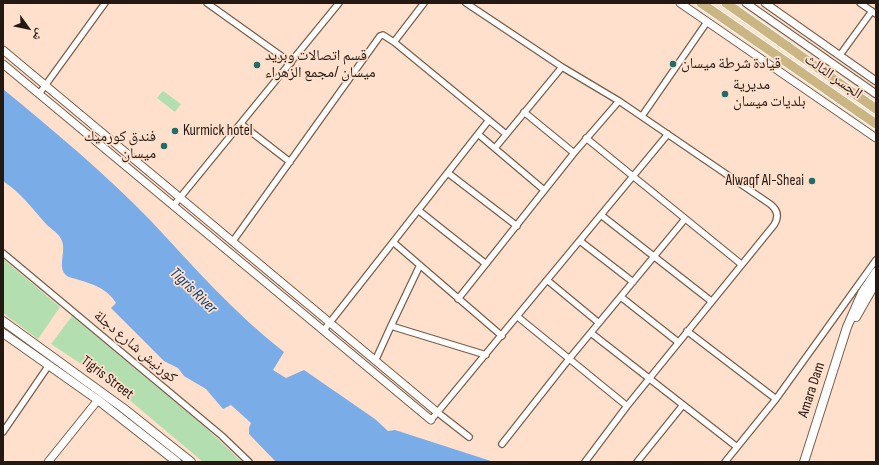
<!DOCTYPE html>
<meta charset="utf-8">
<style>
body{margin:0}
#map{position:relative;width:879px;height:465px;overflow:hidden;background:#ffe0cc;font-family:"Sofia Sans Condensed","Noto Naskh Arabic",sans-serif}
canvas{display:block}
.frame{position:absolute;inset:0;border:4px solid #241912;pointer-events:none}
.north{position:absolute;left:8px;top:8px;width:40px;height:40px;-webkit-text-stroke:3px #ffe0cc;paint-order:stroke;rotate:123deg;font-size:11px;font-weight:700;line-height:16px;text-align:center;color:#241912}
.north::after{content:'';display:block;margin:auto;width:14px;height:18px;background:#241912;clip-path:polygon(50% 0,100% 100%,50% 72%,0 100%)}
</style>
<div id="map">
<canvas width="879" height="465"></canvas>
<div class="frame"></div>
<div class="north">ش</div>
</div>
<script>
const ctx = document.querySelector('canvas').getContext('2d');
ctx.lineJoin = 'round';
function paint(path, color) { ctx.fillStyle = color; ctx.fill(path, 'evenodd'); }
function strokePath(path, color, width, dash) { ctx.strokeStyle = color; ctx.lineWidth = width; ctx.lineCap = dash ? 'butt' : 'round'; ctx.setLineDash(dash || []); ctx.stroke(path); }
function write(font, color, halo, rows, align = 'center') {
  ctx.font = font + ' "Sofia Sans Condensed","Noto Naskh Arabic",sans-serif'; ctx.lineWidth = 3.5; ctx.setLineDash([]); ctx.textBaseline = 'middle'; ctx.strokeStyle = halo; ctx.fillStyle = color; for (const [text, x, y, turn = 0] of rows) {
    ctx.save(); ctx.translate(x, y); ctx.rotate((+turn || 0) * Math.PI / 180); ctx.textAlign = isNaN(turn) ? turn : align; if (halo) ctx.strokeText(text, 0, 0); ctx.fillText(text, 0, 0); ctx.restore();
  }
}
paint(new Path2D(`
 M163 91 181 104 175 112 157 98Z
 M3 259 60 307 38 339 3 313Z
 M72 316 206 428 242 462H203L108 382 51 344Z`), '#b3deaf');
paint(new Path2D(`
 M3 89C54 131 106 174 152 222 194 267 235 314 284 352L273 370 286 378 304 370 375 419 388 431 395 430 494 462H276L249 434V428L251 423 231 405 223 409 206 389 184 376 178 368 164 361 111 308 116 303C107 288 92 284 76 279 72 278 67 277 65 274 58 266 66 251 62 241 59 233 52 230 46 224 32 208 21 193 3 181Z`), '#7aace8');
const minor = new Path2D(`
 M207 3 291 63
 M466 3 562 67 619 101 770 204C778 210 779 217 774 225L627 406 585 462
 M860 3 876 14
 M394 42 424 3
 M840 55 872 11
 M39 94 105 3
 M524 112 574 153
 M642 116 707 22
 M241 124 290 162
 M478 134 544 190
 M586 138 741 264
 M495 148 562 67
 M448 173 517 226
 M174 205 339 3
 M418 210 486 264
 M601 215 711 301
 M233 241 380 36 383 35 394 42 506 134
 M580 241 633 282
 M393 242 502 336
 M3 253 222 436 249 462
 M547 280 599 323
 M621 297 678 342
 M458 299 574 153 619 101
 M518 317 627 406
 M391 326 420 265
 M324 330 489 120
 M687 331 776 399
 M591 333 737 447
 M376 359 391 326 486 355
 M437 412 469 437
 M431 420 668 134
 M3 432 49 365
 M502 444 569 359 685 219
 M637 462 683 405
 M725 462 776 399 876 260`);
const tertiary = new Path2D(`
 M680 3 876 138
 M746 3 876 94
 M765 3 876 81
 M3 50 437 412
 M3 64 431 420
 M48 462 98 400`);
const secondary = new Path2D(`
 M856 317 876 282
 M3 321 123 408 191 462
 M3 333 98 400 177 462
 M804 462 847 327 862 293 876 272`);
const primary = new Path2D(`
 M701 3 876 124
 M726 3 876 109`);
strokePath(minor, '#785e4c', 8);
strokePath(tertiary, '#785e4c', 9);
strokePath(secondary, '#785e4c', 10);
strokePath(primary, '#fff', 11);
strokePath(minor, '#fff', 5.5);
strokePath(tertiary, '#fff', 7);
strokePath(secondary, '#fff', 8);
strokePath(primary, '#cbb583', 9);
for (const [x, y, r, color] of [
 [673,64,4,"#216c67"],
 [257,65,4,"#216c67"],
 [725,94,4,"#216c67"],
 [175,131,4,"#216c67"],
 [164,146,4,"#216c67"],
 [812,181,4,"#216c67"]
]) { const dot = new Path2D(); dot.arc(x, y, r, 0, 2 * Math.PI); ctx.fillStyle = color; ctx.fill(dot); strokePath(dot, '#ffe0cc', 1.5); }
write('15px', '#241912', '#ffe0cc', [
 ["قسم اتصالات وبريد",265,56],
 ["ميسان /مجمع الزهراء",265,73],
 ["قيادة شرطة ميسان",681,64],
 ["مديرية",733,85],
 ["بلديات ميسان",733,102],
 ["Kurmick hotel",183,131],
 ["فندق كورميك",156,137,"right"],
 ["ميسان",156,154,"right"],
 ["Alwaqf Al-Sheai",804,181,"right"]
], 'left');
write('15px', '#241912', '#ffe0cc', [
 ["الجسر الثالث",833,77,35],
 ["كورنيش شارع دجلة",135,347,40],
 ["Tigris Street",107,378,37],
 ["Amara Dam",812,390,-72]
]);
write('italic 16px', '#0c3f76', '#ffe0cc', [
 ["Tigris River",193,291,44]
]);
</script>
